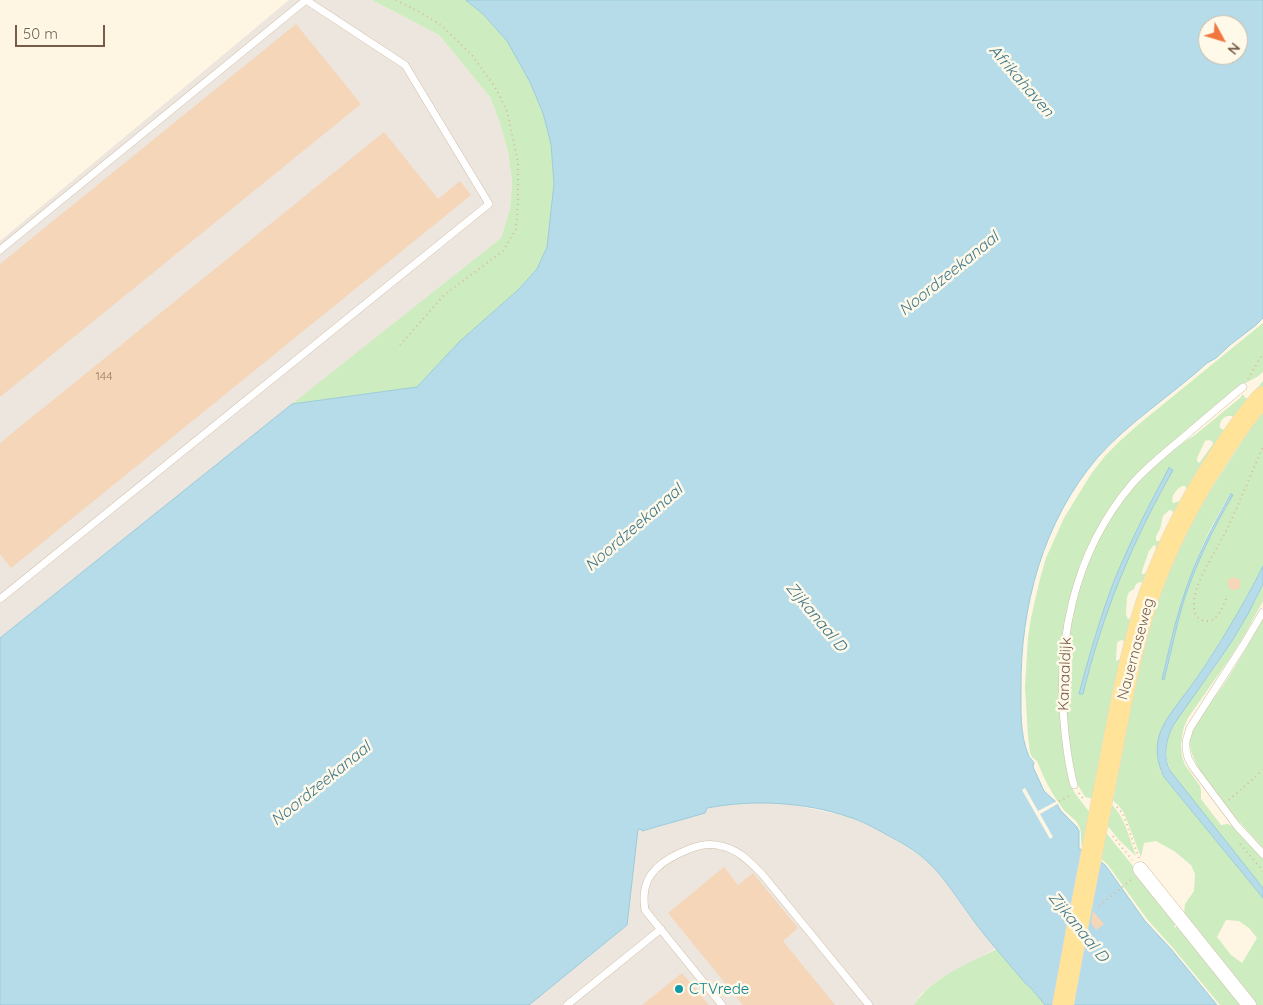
<!DOCTYPE html>
<style>
body{margin:0}
#map{position:relative;width:1263px;height:1005px;overflow:hidden;background:#fef6e2;font-family:Quicksand,sans-serif}
canvas{display:block}
.north{position:absolute;left:1198px;top:15px;width:50px;height:50px;box-sizing:border-box;background:#fff9ea;border:1px solid #c9bba9;border-radius:50%;rotate:129deg;font-size:14px;font-weight:700;line-height:20px;text-align:center;color:#775d47}
.north::after{content:'';display:block;margin:auto;width:18px;height:22px;background:#f0783f;clip-path:polygon(50% 0,100% 100%,50% 72%,0 100%)}
.scale{position:absolute;left:15px;top:25px;width:90px;height:22px;box-sizing:border-box;border:2px solid #775d47;border-top:0;padding-left:6px;font-size:15px;line-height:18px;white-space:nowrap;color:#775d47;-webkit-text-stroke:4px #fff9ea;paint-order:stroke}
</style>
<div id="map">
<canvas width="1263" height="1005"></canvas>
<div class="north">N</div>
<div class="scale">50 m</div>
</div>
<script>
const ctx = document.querySelector('canvas').getContext('2d');
ctx.lineJoin = 'round';
function paint(path, color) { ctx.fillStyle = color; ctx.fill(path, 'evenodd'); }
function strokePath(path, color, width, dash) { ctx.strokeStyle = color; ctx.lineWidth = width; ctx.lineCap = dash ? 'butt' : 'round'; ctx.setLineDash(dash || []); ctx.stroke(path); }
function write(font, color, halo, rows, align = 'center') {
  ctx.font = font + ' Quicksand,sans-serif'; ctx.lineWidth = 5; ctx.setLineDash([]); ctx.textBaseline = 'middle'; ctx.strokeStyle = halo; ctx.fillStyle = color; for (const [text, x, y, turn = 0] of rows) {
    ctx.save(); ctx.translate(x, y); ctx.rotate((+turn || 0) * Math.PI / 180); ctx.textAlign = isNaN(turn) ? turn : align; if (halo) ctx.strokeText(text, 0, 0); ctx.fillText(text, 0, 0); ctx.restore();
  }
}
paint(new Path2D(`
 M289 0H372L439 35 490 97 500 123 508 152 512 181 510 209 501 238 0 638V241Z
 M751 803H780L794 805 850 817 875 828 904 845 927 861 936 870 947 883 967 913 997 948 941 978 921 994 914 1005H420L637 829 643 831 665 825 707 808 722 805Z`), '#ede6de');
paint(new Path2D(`
 M372 0H466L483 14 507 41 530 82 543 113 551 144 554 184 547 247 537 269 518 290 459 342 417 387 292 404 501 238 510 209 512 181 508 152 500 123 490 97 439 35Z
 M1263 323V372L1257 377 1247 382 1170 444 1130 482 1120 494 1103 520 1080 564 1070 600 1065 624 1063 744 1069 781 1074 792 1087 809 1178 922 1174 926 1175 928 1177 926 1246 1005H1220L1173 948 1147 919 1108 865 1099 857 1083 848C1079 841 1083 833 1079 826 1076 819 1068 815 1063 809 1052 794 1044 779 1037 761L1032 757 1030 753 1028 736 1025 687 1028 637 1031 618 1040 579 1046 558 1064 518 1091 474 1105 456 1121 440 1139 424Z
 M1263 381V387L1197 478 1094 799 1085 797 1075 780 1069 744 1065 693V674L1070 628 1079 585 1101 534 1124 497 1150 469 1175 448 1195 435 1240 398 1243 394 1245 398H1249ZM1227 416H1234L1224 430 1220 428C1219 423 1222 418 1227 416ZM1208 440 1212 441 1213 444 1200 462 1199 463 1197 461V458L1205 441ZM1170 468 1172 470C1154 504 1136 538 1121 573 1105 613 1093 653 1083 694H1079L1095 636 1114 582 1148 508ZM1182 486H1185L1187 489 1180 501 1173 503C1170 496 1177 489 1182 486ZM1169 510 1172 511 1174 513 1160 541H1157L1156 540V536L1160 529 1163 516ZM1154 545 1156 546 1155 548 1157 549 1147 571 1144 574H1142V571L1149 551ZM1140 582 1143 583 1133 617 1128 619 1126 615 1127 597 1129 592 1134 589 1136 584ZM1122 640 1125 642 1120 659 1116 661V659L1117 643 1119 641Z
 M1263 408V566L1234 620 1194 682 1163 726 1159 737 1157 754 1160 770 1164 777 1263 898V1005H1253L1184 914 1185 904 1194 891 1195 874 1191 865 1174 851 1156 841 1144 843 1141 857 1124 813 1118 805 1111 799V798H1114L1115 790H1114L1145 631 1184 531 1241 443 1251 423ZM1231 494 1233 495C1213 528 1196 564 1184 600 1176 626 1171 653 1164 679H1162C1164 668 1167 657 1170 646 1182 595 1202 536 1231 494ZM1226 920 1239 921 1249 928 1257 938 1242 963 1231 955 1217 937Z
 M1263 584V601L1245 634 1232 655 1188 718 1184 727 1182 736 1181 746 1182 756 1185 765 1200 786 1201 790V799L1221 825 1228 824 1233 827 1263 859V888L1181 786C1170 771 1165 764 1167 744 1170 719 1203 685 1217 664 1234 638 1250 612 1263 584Z
 M1263 618V848C1244 826 1190 771 1190 743 1190 724 1214 700 1224 684 1238 663 1251 640 1263 618Z
 M1110 803C1125 816 1129 838 1136 856L1120 841 1106 824Z
 M997 949 1025 983 1031 988 1045 1005H914C932 977 967 964 997 949Z`), '#cdecc0');
const water = new Path2D(`
 M466 0H1263V318L1256 325 1230 345 1216 358 1207 363C1172 395 1129 422 1098 457 1043 521 1020 607 1021 690 1021 711 1020 734 1028 754 1029 758 1032 759 1034 763L1033 767 1044 791 1055 801 1061 811 1077 827 1079 831V848C1087 855 1098 858 1106 866L1145 921 1171 949 1217 1005H1045L1031 988 1025 983C1006 960 985 937 968 913 955 895 944 877 928 862 916 851 901 842 887 835 875 828 862 821 849 817 804 802 754 799 707 808L705 813 642 831V830L638 829 627 925 529 1005H0V638L292 404 417 387 459 342 518 290 537 269 547 247 554 184 551 144 543 113 530 82 507 41 483 14ZM1208 25H1238V55H1208Z
 M1169 468 1173 470C1132 542 1102 615 1083 694H1079C1089 656 1100 618 1114 581 1130 542 1149 505 1169 468Z
 M1231 494 1233 495C1213 528 1196 564 1184 600 1176 626 1171 653 1164 680L1162 679C1169 650 1175 621 1185 592 1196 558 1213 525 1231 494Z
 M1263 566V584L1248 614 1232 641 1217 663 1174 724C1166 738 1162 758 1171 772L1263 888V898L1164 777C1157 763 1155 747 1160 733 1165 718 1185 695 1194 682 1220 644 1243 606 1263 566Z`);
paint(water, '#b6dce9');
strokePath(water, '#9bcbdb', 1);
paint(new Path2D(`
 M1025 788 1038 811 1057 801 1059 803 1040 814 1053 837 1050 839 1022 790Z`), '#fef6e2');
paint(new Path2D(`
 M296 24 361 104 0 397V264Z
 M384 132 438 199 460 181 471 195 11 568 0 554V443Z
 M1234 577 1240 580 1241 583 1239 589 1235 590H1232L1229 588 1227 580Z
 M724 867 738 885 753 873 798 928 783 941 835 1005H743L668 913Z
 M1093 911 1104 924 1096 930 1091 923Z
 M682 973 709 1005H642Z`), '#f5d6b8');
const lane = new Path2D(`
 M0 250 306 0 405 65 489 204 0 599
 M1263 612 1244 644 1190 728 1186 741V749L1188 758 1193 767 1237 826 1263 854
 M1074 785C1069 768 1067 751 1065 733 1055 645 1073 553 1132 484 1146 468 1162 455 1179 441 1200 423 1221 405 1243 387
 M567 1005 661 929
 M722 1005 645 910C640 880 654 865 680 853 693 847 706 842 721 846 738 849 750 862 762 874L869 1005`);
const street = new Path2D(`
 M1140 869 1249 1005`);
const primary = new Path2D(`
 M1104 790C1117 727 1127 662 1147 601 1164 552 1188 504 1216 461 1230 439 1245 416 1263 397
 M1063 1005 1077 929`);
strokePath(lane, '#d0bea8', 8);
strokePath(street, '#d0bea8', 15);
strokePath(primary, '#e1dbd7', 22);
strokePath(new Path2D(`
 M396 0 423 14 441 25 472 55 495 87 507 111 518 162V202L516 229 503 251 444 295 400 345
 M1248 379 1263 353
 M1226 599C1223 605 1221 612 1217 616 1211 624 1199 622 1195 613 1193 608 1194 599 1195 594 1201 573 1214 554 1224 535 1238 507 1250 476 1263 447
 M1079 793 1085 801
 M1229 800 1263 770
 M1059 801 1071 795
 M1117 807 1123 814 1139 858
 M1113 836 1132 860
 M1240 844 1263 871
 M1099 906 1132 879`), '#daba9b', 2, [1, 4]);
strokePath(lane, '#fff', 7);
strokePath(street, '#fff', 14);
strokePath(primary, '#ffe398', 21);
const primaryBridge = new Path2D(`
 M1077 929 1104 790`);
strokePath(primaryBridge, '#e1dbd7', 22, []);
strokePath(primaryBridge, '#ffe398', 21);
for (const [x, y, r, color] of [
 [679,989,5,"#0f9aa8"]
]) { const dot = new Path2D(); dot.arc(x, y, r, 0, 2 * Math.PI); ctx.fillStyle = color; ctx.fill(dot); strokePath(dot, '#fff9ea', 2); }
write('12px', '#967b63', null, [
 ["144",104,376]
]);
write('15px', '#775d47', '#fff9ea', [
 ["Nauernaseweg",1136,649,-75],
 ["Kanaaldijk",1065,674,-88]
]);
write('15px', '#0d838f', '#fff9ea', [
 ["CTVrede",689,989]
], 'left');
write('italic 16px', '#3f788c', '#fff9ea', [
 ["Afrikahaven",1021,81,49],
 ["Noordzeekanaal",949,274,-39],
 ["Noordzeekanaal",634,528,-41],
 ["Zijkanaal D",816,617,50],
 ["Noordzeekanaal",321,784,-39],
 ["Zijkanaal D",1078,927,51]
]);
</script>
